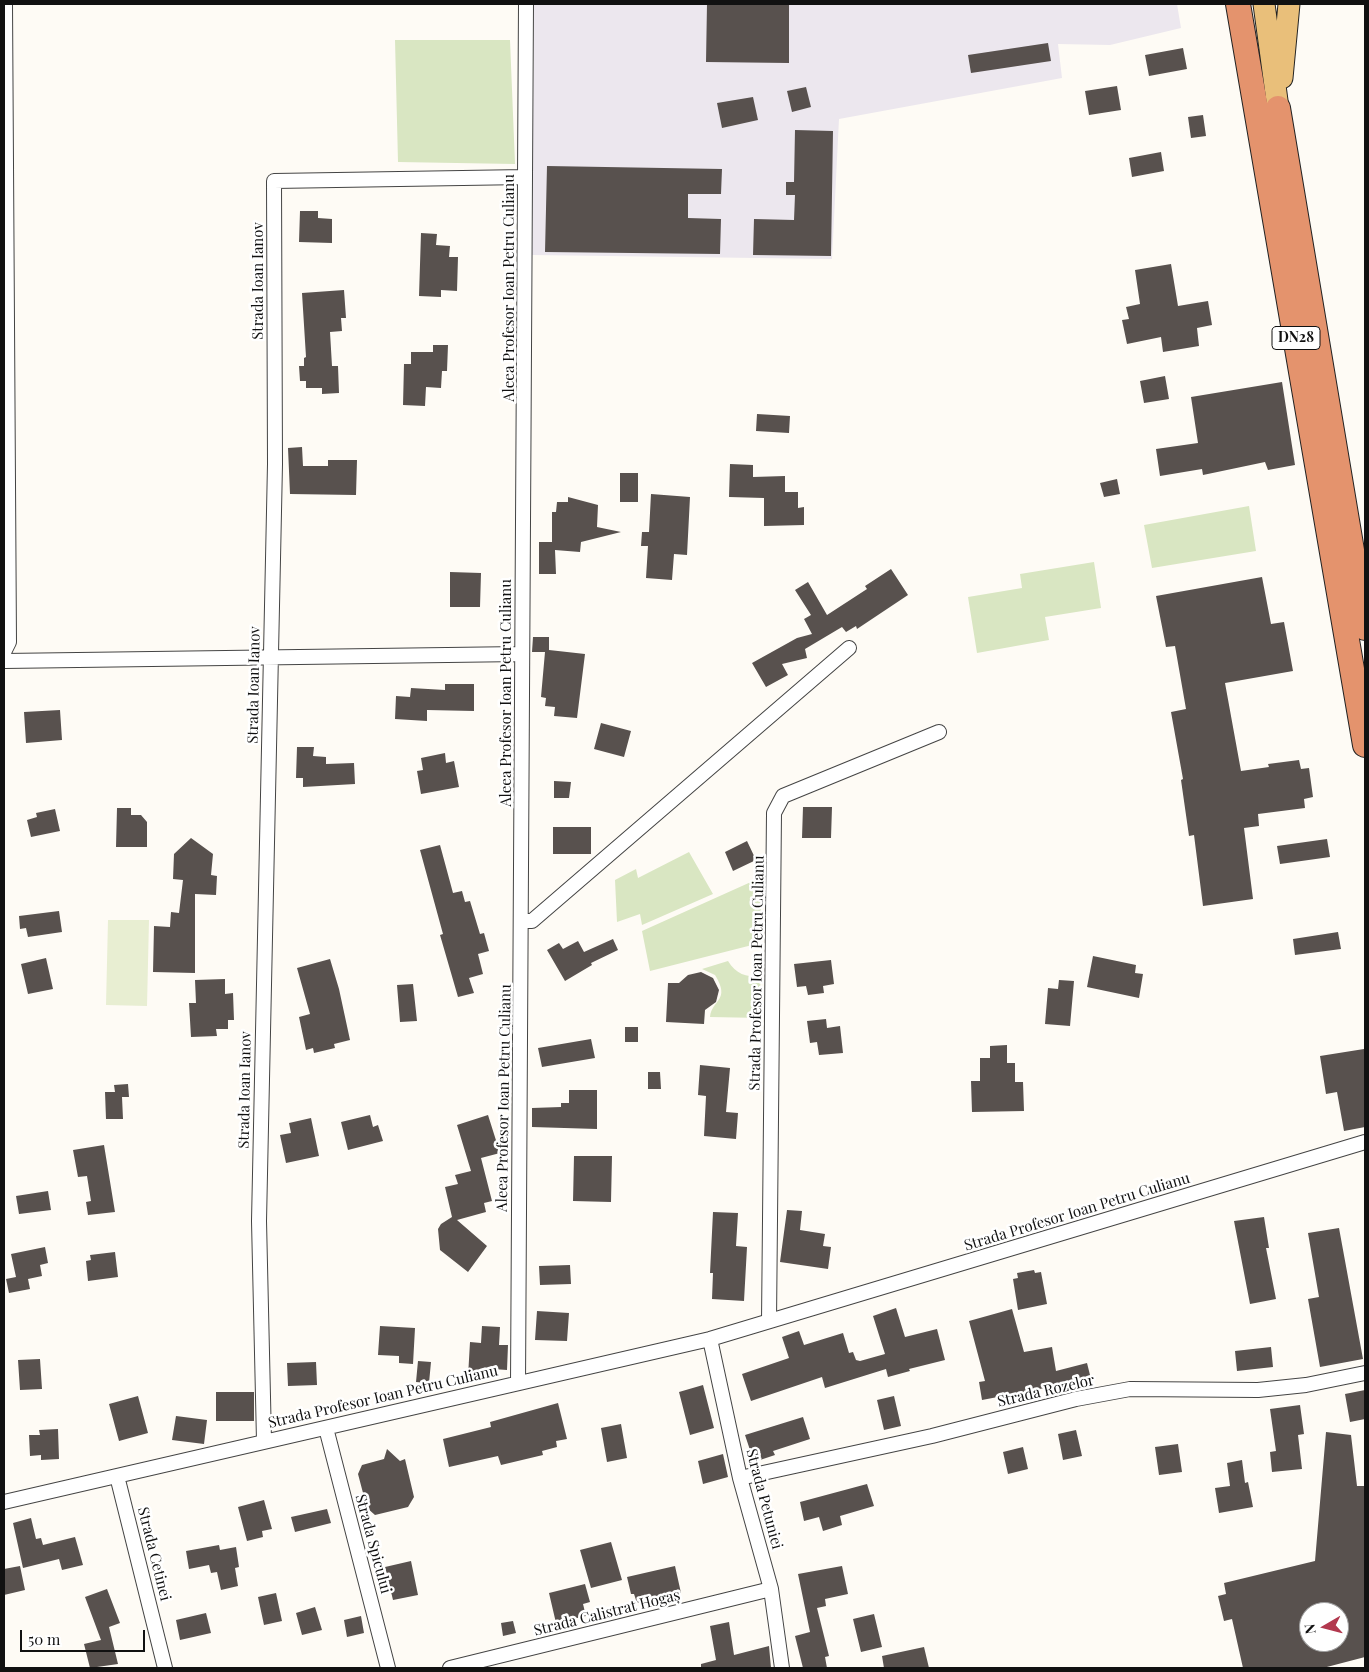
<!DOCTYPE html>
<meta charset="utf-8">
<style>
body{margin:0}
#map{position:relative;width:1369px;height:1672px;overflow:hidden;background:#fefbf5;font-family:"Playfair Display",serif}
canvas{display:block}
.frame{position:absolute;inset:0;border:5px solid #111;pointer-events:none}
.north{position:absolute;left:1299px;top:1602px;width:50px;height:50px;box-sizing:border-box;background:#fff;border:1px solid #a0a0a0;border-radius:50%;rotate:262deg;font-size:14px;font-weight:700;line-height:20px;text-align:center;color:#111}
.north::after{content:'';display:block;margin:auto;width:18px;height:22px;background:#b2384e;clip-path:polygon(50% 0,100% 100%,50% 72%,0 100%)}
.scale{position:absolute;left:20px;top:1630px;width:125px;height:22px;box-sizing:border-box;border:2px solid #111;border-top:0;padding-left:6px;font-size:15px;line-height:18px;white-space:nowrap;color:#111;-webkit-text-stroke:4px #fff;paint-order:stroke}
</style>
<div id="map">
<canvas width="1369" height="1672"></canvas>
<div class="frame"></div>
<div class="north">N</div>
<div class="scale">50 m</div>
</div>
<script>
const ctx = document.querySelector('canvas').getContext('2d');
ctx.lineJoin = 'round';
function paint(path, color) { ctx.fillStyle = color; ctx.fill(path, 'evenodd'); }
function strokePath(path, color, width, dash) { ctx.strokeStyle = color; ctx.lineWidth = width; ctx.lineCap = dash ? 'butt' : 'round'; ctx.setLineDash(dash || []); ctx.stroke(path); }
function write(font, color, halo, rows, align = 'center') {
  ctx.font = font + ' "Playfair Display",serif'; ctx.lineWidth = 5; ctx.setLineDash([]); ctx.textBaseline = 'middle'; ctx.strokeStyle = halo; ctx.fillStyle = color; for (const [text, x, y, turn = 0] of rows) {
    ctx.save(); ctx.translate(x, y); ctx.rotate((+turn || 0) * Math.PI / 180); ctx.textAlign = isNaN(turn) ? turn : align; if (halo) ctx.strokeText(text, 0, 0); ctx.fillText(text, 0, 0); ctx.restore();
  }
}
paint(new Path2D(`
 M534 4H1177L1181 28 1110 45 1058 44 1062 78 839 119 832 259 532 255Z`), '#ece7ee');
paint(new Path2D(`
 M395 40H510L515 164 398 162Z
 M1249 506 1256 551 1152 568 1144 525Z
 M1094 562 1101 608 1045 617 1049 640 977 653 968 597 1022 588 1020 574Z
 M689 852 713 894 642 925 640 914 617 922 615 880 636 869 638 878Z
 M762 877 760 943 650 971 642 931Z
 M728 961C736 974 746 977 760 977L762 1018 710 1017C712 999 731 1001 715 975L702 969Z`), '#d9e6c2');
paint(new Path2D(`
 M108 920H149L147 1006 106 1005Z`), '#e8eed2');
paint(new Path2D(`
 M707 4H789V63L706 62Z
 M1048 43 1051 61 971 73 968 55Z
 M1183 48 1187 69 1149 76 1145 55Z
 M1117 86 1121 110 1089 115 1085 91Z
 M806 87 811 107 792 112 787 91Z
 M753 97 758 120 722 128 717 103Z
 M1203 115 1206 136 1191 138 1188 117Z
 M795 130 833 131 831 256 753 255 754 219 794 220 795 195H786V182H794Z
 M1161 152 1164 171 1132 177 1129 158Z
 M547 166 722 169 721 194H688V218L721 219 720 254 545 252Z
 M300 211H318V218L332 219V243L299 242Z
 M421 233 437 234 436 245 450 246 449 257H458L457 291 441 290V297L419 296Z
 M1171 264 1178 306 1208 301 1212 325 1197 328 1199 346 1163 352 1161 337 1127 344 1122 320 1129 319 1126 307 1140 304 1135 270Z
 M344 290 346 318H341L342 331 330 332 332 366H338L339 393 322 394V388H306V381H300L299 366H304V358L306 357 302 293Z
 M433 345H448L447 371H442L441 388 426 387 425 406 403 405 404 364H411V352H433Z
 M1165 376 1169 399 1144 403 1140 381Z
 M1282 382 1295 465 1268 470 1265 462 1203 475 1202 469 1160 476 1156 449 1198 443 1191 397Z
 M757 414 790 416 789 433 756 431Z
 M302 447 303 466H328V460H357L356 495 290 494 288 448Z
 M730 464 753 465V477L785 476V492H798V508L804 507V525L764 526V498L729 497Z
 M620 473H638V502H620Z
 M1117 479 1120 494 1104 497 1100 483Z
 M651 494 690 497 687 555 674 554 672 580 646 578 648 546H641L642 532H649Z
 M568 497 598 505 597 527 621 532 581 542 580 552 555 550 556 574H539V542H552V512H556L557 502H568Z
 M891 569 908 595 857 629 856 626 846 632 842 627 805 649 807 658 782 664 788 675 766 687 752 663 797 638 812 634 804 619 811 615 795 590 808 582 827 615 867 589 865 586Z
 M450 572 481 573 480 607H450Z
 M1262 577 1271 624 1284 622 1293 671 1225 683 1241 771 1269 767 1268 764 1299 760 1301 769 1309 768 1313 797 1304 799 1305 808 1258 814 1259 826 1244 828 1253 899 1203 906 1194 835 1189 836 1181 780 1183 779 1171 712 1186 709 1175 646 1166 647 1156 596Z
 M533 637H549V650L585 654 577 718 554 716 555 707 545 706 546 698 541 697 545 652H532Z
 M445 684H474V711L427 710V721L395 719 396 696 410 697 411 688 445 690Z
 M60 710 62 740 26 743 24 712Z
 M601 723 631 731 624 757 594 749Z
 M297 747H314L313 756 326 757V764L354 763 355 784 303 787V778H296Z
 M445 753 446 763 454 761 459 787 421 794 417 771 423 770 421 758Z
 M554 781 571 782 569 798H554Z
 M803 807H832L831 838H802Z
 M117 808H131V815H141L147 822V847H116Z
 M55 809 60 831 31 837 27 820 37 817 36 813Z
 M553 827H591V854H553Z
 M191 838 213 854 211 875 217 876 216 895 195 894V973L153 972 154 926 170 927 171 912 179 913 183 880 173 879 174 854Z
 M1327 839 1330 857 1280 864 1277 846Z
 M747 841 756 860 733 871 725 852Z
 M440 845 453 893 462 891 465 902 470 901 480 934 484 933 489 951 478 954 483 974 469 978 474 993 458 997 440 935 443 934 420 850Z
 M59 911 62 932 28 937 26 928 20 929 19 916Z
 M1338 932 1341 949 1295 955 1293 939Z
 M613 939 618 950 591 963 592 965 565 981 547 950 559 943 563 949 578 941 584 952Z
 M1093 956 1136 965 1135 973 1143 974 1139 998 1087 987Z
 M46 958 53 989 28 994 21 964Z
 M330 959 339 989 350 1040 334 1044 335 1048 314 1053 313 1048 306 1050 299 1017 310 1014 297 968Z
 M831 960 834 984 823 986 824 993 808 995 806 986 797 987 794 964Z
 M701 972 713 978 719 990 716 1002 705 1010 704 1024 666 1022 668 983H679L688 975Z
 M225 979V994L233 993 234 1020H228V1029H216L217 1036 191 1037 189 1003H196L195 980Z
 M1059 980 1074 981 1070 1026 1045 1024 1048 988 1058 989Z
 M413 984 417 1021 400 1022 397 985Z
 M826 1019 827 1028 840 1026 843 1053 819 1055 817 1042 810 1043 807 1021Z
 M625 1027H638V1042H625Z
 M591 1039 595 1058 542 1067 538 1048Z
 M1007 1045V1063H1015V1082H1023L1024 1111 972 1112 971 1081H980V1058H990V1046Z
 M1364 1049 1365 1127 1344 1131 1337 1092 1326 1094 1320 1056Z
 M700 1065 730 1068 726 1112 738 1113 736 1139 704 1136 706 1096 698 1095Z
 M648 1072H660L661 1089H648Z
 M128 1084 129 1097H122L123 1119H106L105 1092H115L114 1085Z
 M569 1090H597V1129L532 1127V1108L561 1107V1103H569Z
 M370 1115 373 1127 378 1125 383 1141 348 1150 341 1122Z
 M488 1115 500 1153 481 1158 492 1201 484 1203 486 1212 457 1220 487 1246 468 1272 440 1250 438 1229 441 1224 452 1217 445 1187 458 1184 455 1175 471 1171 457 1125Z
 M311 1118 319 1156 286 1163 280 1135 291 1133 289 1123Z
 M104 1145 115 1212 88 1215 86 1202 91 1201 87 1176 78 1177 73 1150Z
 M574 1156H612L611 1202 573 1201Z
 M48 1191 51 1210 19 1214 16 1196Z
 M787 1210 802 1211 800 1230 825 1234 823 1246 831 1247 828 1269 780 1262Z
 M713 1212 738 1213 736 1246 747 1247 744 1301 712 1299 713 1273H710Z
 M1264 1217 1269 1248H1266L1276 1299 1250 1304 1234 1221Z
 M1339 1228 1363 1359 1320 1367 1308 1299 1319 1297 1308 1233Z
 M45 1247 48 1263 40 1265 42 1276 28 1279 30 1289 9 1293 6 1279 16 1277 11 1254Z
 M115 1252 118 1277 88 1281 86 1261 91 1260 90 1255Z
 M570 1265 571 1284 540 1285 539 1266Z
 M1034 1270 1035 1273 1041 1272 1047 1304 1018 1310 1013 1279 1018 1278 1017 1273Z
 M896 1308 905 1337 937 1329 945 1360 909 1369 910 1371 888 1377 886 1369 825 1388 822 1377 751 1401 742 1374 789 1358 782 1337 799 1331 804 1345 843 1333 849 1353 853 1352 856 1360 860 1361 885 1354 873 1316Z
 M1012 1309 1024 1352 1052 1347 1056 1371 1087 1363 1092 1383 1077 1387 1076 1382 982 1400 979 1382 985 1381 969 1321Z
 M537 1311 569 1313 567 1341 535 1340Z
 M380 1326 415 1328 413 1364 399 1363V1356L378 1355Z
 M482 1326 500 1327 499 1345H508L507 1370 493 1369 492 1379 468 1377 470 1342 481 1343Z
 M1271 1347 1273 1367 1237 1371 1235 1351Z
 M40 1359 42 1389 20 1390 18 1360Z
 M418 1361 431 1362 429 1383 416 1382Z
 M316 1362 317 1385 288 1386 287 1363Z
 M703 1385 714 1428 690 1435 679 1392Z
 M1365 1390V1419L1350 1422 1345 1394Z
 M216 1392H254V1421H216Z
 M138 1396 148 1433 119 1441 109 1404Z
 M894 1396 901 1426 884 1430 877 1400Z
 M558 1403 567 1439 556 1441 557 1447 542 1451 543 1455 501 1465 498 1456 449 1467 443 1439 491 1427 490 1422Z
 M1300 1405 1304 1434 1298 1435 1302 1469 1272 1472 1270 1452 1276 1451 1270 1409Z
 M176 1416 207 1420 204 1444 172 1440Z
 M803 1417 810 1439 773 1451 775 1455 754 1462 745 1435Z
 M621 1424 627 1458 607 1462 601 1428Z
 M58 1429 59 1459 41 1460V1455L30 1456 29 1435H40L39 1430Z
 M1076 1430 1082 1456 1063 1460 1058 1434Z
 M1326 1432 1351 1435 1357 1486H1365V1657L1323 1668H1243L1232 1619 1224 1621 1218 1596 1226 1594 1224 1583 1315 1561ZM1309 1612H1339V1642H1309Z
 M1178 1444 1182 1472 1159 1475 1155 1447Z
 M1023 1447 1028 1469 1008 1474 1003 1452Z
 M387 1449 400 1461 405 1459 414 1497 408 1507 375 1515 367 1508 358 1474 362 1465 384 1459Z
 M723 1454 728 1477 703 1484 698 1461Z
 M1242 1460 1245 1483 1248 1482 1253 1507 1219 1513 1215 1488 1230 1486 1227 1463Z
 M867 1484 874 1506 840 1516 842 1525 823 1531 819 1517 804 1521 800 1502Z
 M264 1500 272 1529 262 1531 263 1537 247 1541 238 1507Z
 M327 1509 331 1523 295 1532 291 1517Z
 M31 1518 36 1539 41 1538 43 1545 75 1537 83 1565 62 1570 59 1559 23 1568 13 1523Z
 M611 1542 622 1580 591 1588 580 1550Z
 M219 1545 220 1550 236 1547 239 1567 235 1568 238 1586 221 1590 217 1572 211 1573 209 1565 189 1569 186 1551Z
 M411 1561 418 1595 393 1600 385 1567Z
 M20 1566 25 1590 4 1595V1569Z
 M675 1566 681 1593 637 1603 634 1594H631L627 1577Z
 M842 1566 848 1594 825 1599 826 1606 817 1608 829 1656 825 1657 827 1668H803L795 1636 810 1632 798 1574Z
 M585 1584 590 1602 583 1604 586 1616 556 1623 549 1593Z
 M107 1589 120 1623 109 1627 118 1664 90 1668 84 1644 101 1640 85 1597Z
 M276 1593 282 1621 264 1625 258 1597Z
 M315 1607 322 1630 302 1635 296 1613Z
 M206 1613 211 1633 180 1640 176 1620Z
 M874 1614 882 1647 861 1652 853 1619Z
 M361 1616 364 1633 347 1637 344 1620Z
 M513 1621 516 1633 503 1636 501 1623Z
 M729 1622 734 1655 769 1646 771 1668H701V1664L716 1660 710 1626Z
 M924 1647 929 1668H884L882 1656Z`), '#58514e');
const street = new Path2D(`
 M4 652 9 642 5 4
 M4 661 521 654
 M522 921H532L849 648
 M769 1321 774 813 783 796 939 732
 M710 1339 740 1478 771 1589 782 1668
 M518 1383 526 4
 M326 1428 388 1668
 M264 1441 259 1221 275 464 274 181 525 177
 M117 1476 165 1668
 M740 1478 932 1436 1076 1399 1130 1389 1258 1390 1306 1385 1365 1373
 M4 1502 710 1339 1365 1142
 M450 1668 771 1589`);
const primary = new Path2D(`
 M1264 4 1278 108
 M1282 78 1289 4`);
const highway = new Path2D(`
 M1238 4 1365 745
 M1278 108 1365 628`);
strokePath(street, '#444', 16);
strokePath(primary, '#222', 23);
strokePath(highway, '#222', 26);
strokePath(street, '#fff', 14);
strokePath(primary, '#e9bf7a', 21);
strokePath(highway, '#e4936d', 24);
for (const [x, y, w] of [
 [1296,338,48]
]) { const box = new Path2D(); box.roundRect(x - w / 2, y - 11.5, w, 23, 4); ctx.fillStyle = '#fff'; ctx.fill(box); strokePath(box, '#111', 1); }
write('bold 14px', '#111', null, [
 ["DN28",1296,338]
]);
write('15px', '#111', '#fff', [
 ["Strada Ioan Ianov",258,281,-90],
 ["Aleea Profesor Ioan Petru Culianu",509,288,-90],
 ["Strada Ioan Ianov",254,685,-89],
 ["Aleea Profesor Ioan Petru Culianu",506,693,-90],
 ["Strada Profesor Ioan Petru Culianu",757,973,-89],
 ["Strada Ioan Ianov",245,1090,-89],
 ["Aleea Profesor Ioan Petru Culianu",504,1098,-89],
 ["Strada Profesor Ioan Petru Culianu",1077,1212,-17],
 ["Strada Rozelor",1046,1391,-13],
 ["Strada Profesor Ioan Petru Culianu",383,1397,-13],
 ["Strada Petuniei",764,1499,75],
 ["Strada Spicului",373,1544,75],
 ["Strada Cetinei",154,1554,76],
 ["Strada Calistrat Hogaș",607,1613,-14]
]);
</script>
